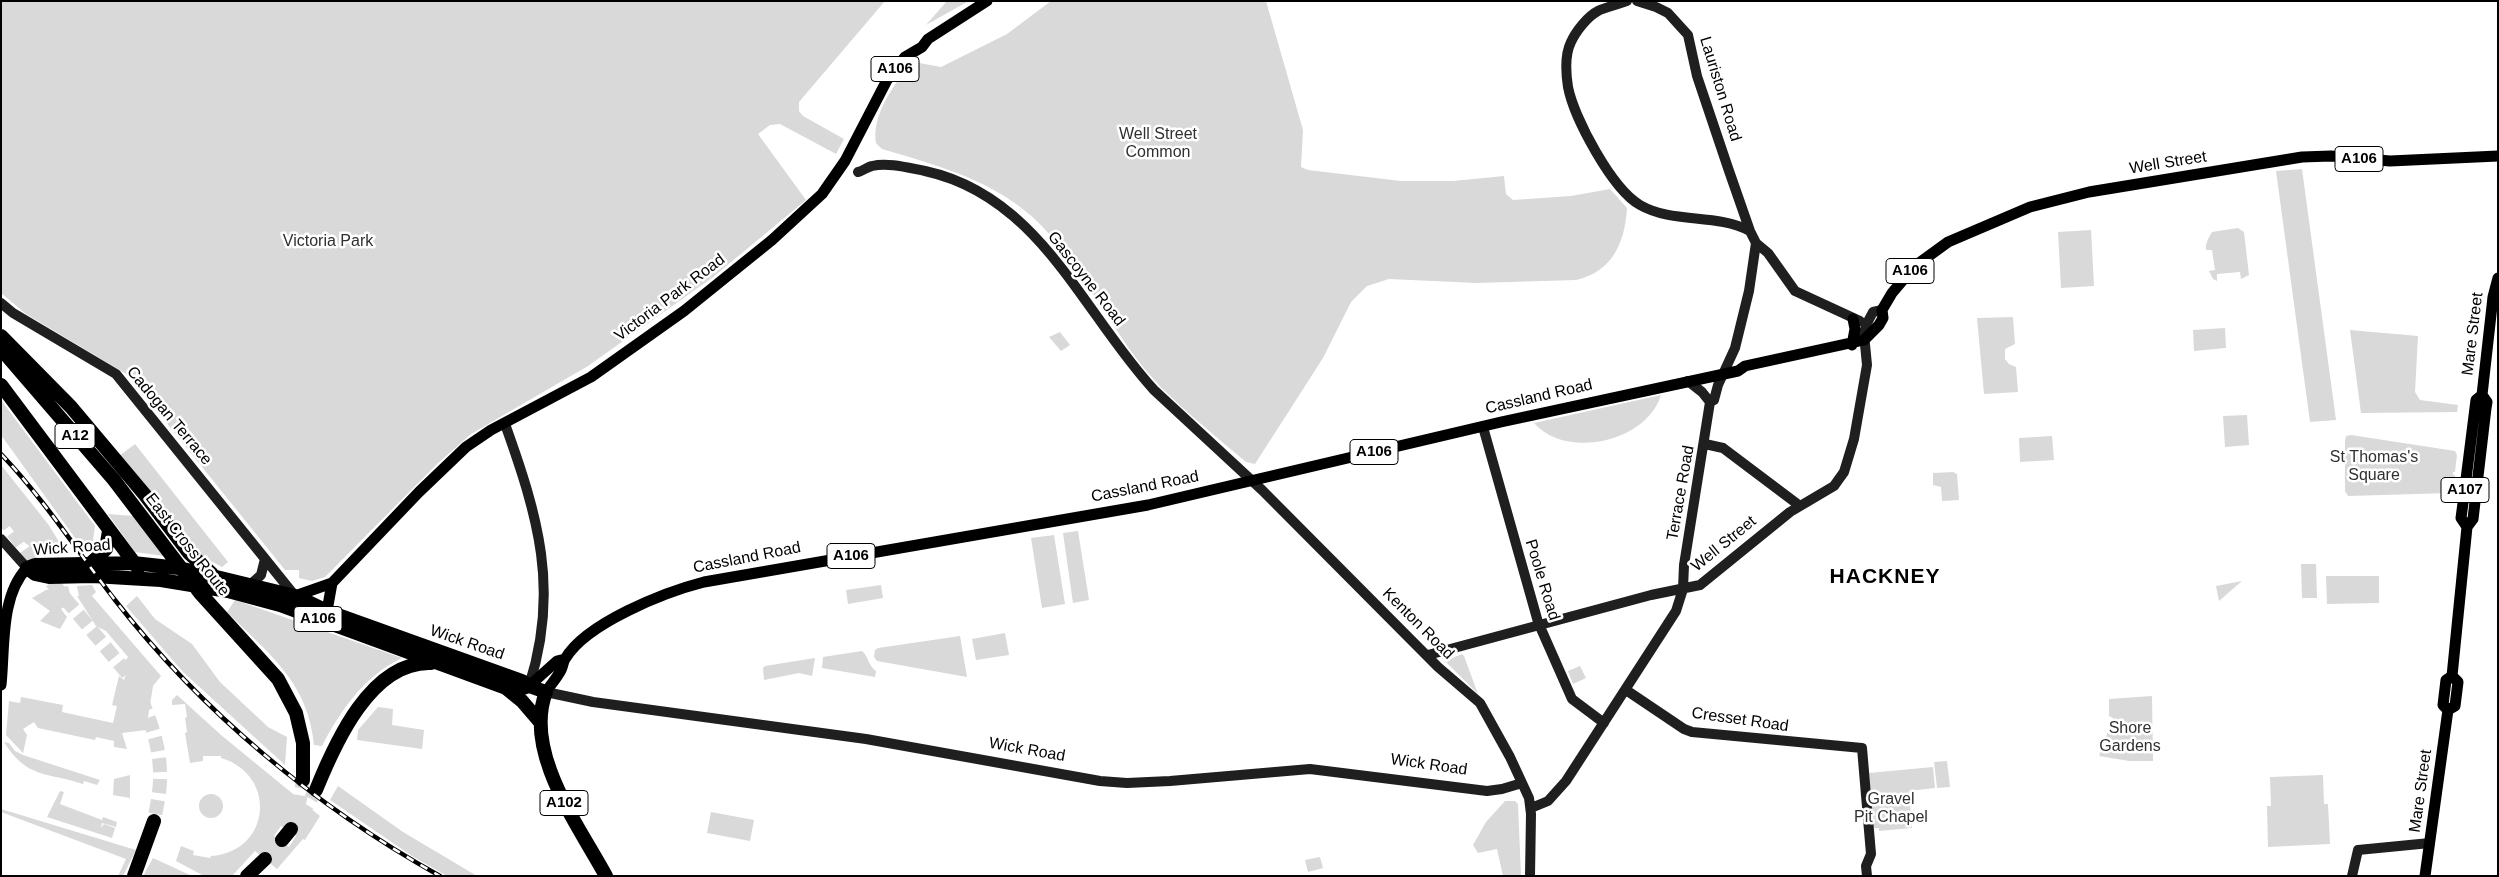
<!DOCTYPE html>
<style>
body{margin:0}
#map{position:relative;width:2499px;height:877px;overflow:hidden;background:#fff;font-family:Helvetica,sans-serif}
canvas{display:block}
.frame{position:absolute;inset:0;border:2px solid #000;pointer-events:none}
</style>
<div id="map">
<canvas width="2499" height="877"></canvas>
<div class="frame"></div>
</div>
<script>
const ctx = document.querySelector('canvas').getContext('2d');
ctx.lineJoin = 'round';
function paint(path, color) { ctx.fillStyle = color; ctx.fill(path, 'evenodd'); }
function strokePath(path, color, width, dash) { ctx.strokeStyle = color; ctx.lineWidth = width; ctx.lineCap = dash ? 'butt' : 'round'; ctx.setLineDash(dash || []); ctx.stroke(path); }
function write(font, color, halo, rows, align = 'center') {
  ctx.font = font + ' Helvetica,sans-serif'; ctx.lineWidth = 5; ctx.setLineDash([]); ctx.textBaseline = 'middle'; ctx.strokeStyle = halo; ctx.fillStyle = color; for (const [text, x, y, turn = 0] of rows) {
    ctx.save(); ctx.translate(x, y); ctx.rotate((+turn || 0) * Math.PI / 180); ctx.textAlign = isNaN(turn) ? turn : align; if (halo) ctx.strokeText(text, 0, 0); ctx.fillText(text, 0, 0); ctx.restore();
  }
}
paint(new Path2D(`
 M1 1H885L799 102V111L803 116 844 139 836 154 780 124 770 125 758 134 806 200 713 277 588 366 471 434 437 464 325 577 312 581 299 578V570H285L128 375 26 314 1 293Z
 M947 1 967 2 926 25Z
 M1051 1H1266L1303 130 1301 167 1308 170 1401 181H1453L1504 176 1506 194 1513 200 1571 196 1610 189 1627 208C1625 243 1612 272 1576 280L1477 283 1389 279 1367 286 1351 302 1323 358 1255 464 1246 462C1209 430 1166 398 1136 358 1103 314 1067 243 1024 210 983 177 932 164 882 149L876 143C871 115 896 80 914 62L941 67 1007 34Z
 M2302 169 2336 420 2310 422 2276 171Z
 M2238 228 2244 232 2249 275 2241 279 2240 272 2217 274V281L2213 279 2209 271 2215 270 2212 250H2206C2205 244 2209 237 2212 232Z
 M2091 230 2094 286 2061 288 2058 232Z
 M2013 317 2015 344 2005 349V359L2009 364 2016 367 2018 392 1984 394 1977 318Z
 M2225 328 2226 348 2194 351 2193 330Z
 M2350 330 2418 336 2415 392 2420 400 2458 405 2457 412 2361 413Z
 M1060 332 1070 345 1061 351 1049 337Z
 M1661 395C1647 442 1566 460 1534 423Z
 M1 400 95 526 93 541 83 549 1 435Z
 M2247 415 2249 445 2225 447 2223 416Z
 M2351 435 2455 451 2457 455 2455 472H2453V475H2455L2454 491 2450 493 2348 496 2345 491V441L2346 436Z
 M2052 436 2054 460 2020 462 2019 438Z
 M135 444 228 562 222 567 194 552 119 456Z
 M1 465 48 524 66 553C29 554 23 543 1 515Z
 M1953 472 1957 474 1959 500 1942 501 1941 487 1933 485V473Z
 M108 514 134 516 164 556 135 552Z
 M1078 531 1089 600 1073 603 1063 533Z
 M1054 535 1065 604 1042 608 1031 538Z
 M2301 564H2316L2317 598H2302Z
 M2326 576H2379V603L2327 604Z
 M2242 581 2219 601 2216 586Z
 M92 585 96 592 92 596 161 676 153 686 146 730 122 733 127 749 114 747V741L96 737 95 740 38 728 34 722 23 729 27 735 23 753 6 735 9 701 20 703 21 697 63 705 62 712 113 723 117 706 112 705 119 676 124 680 126 674 120 668 128 657 106 631 96 626 77 596H79L77 586Z
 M881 585 883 598 848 604 846 590Z
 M68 586 72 602 61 609 67 617 60 629 40 621 50 611 32 598 46 590Z
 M137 596 155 619 192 644 220 682 268 727 287 737 285 765 183 672 126 606Z
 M235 600 402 658C365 675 340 711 322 746L314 745C308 682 269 654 227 612Z
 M1005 633 1009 655 976 660 972 639Z
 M960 636 967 677 877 661 874 657 875 650 878 648Z
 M862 651C869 657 867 664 876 671L875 677 822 668 823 657Z
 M1462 654 1464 656 1478 694 1445 661Z
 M815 658 812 676 799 673 764 680 763 668 765 666Z
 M1580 666 1586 678 1573 684 1568 671Z
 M177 695 221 735 320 816 305 840 303 839 277 869 255 851 232 876H204L176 861 181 846 194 851 193 855 210 858 211 856C271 852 278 775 221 758V756H203V761L190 763 185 733 187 732 185 718 187 717 185 704 172 705V700ZM281 826 296 836 289 847 274 836Z
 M2152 696 2153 761H2129L2099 756 2113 718 2109 716V699Z
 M378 707 393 709 392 725 424 730 422 749 357 740 358 730Z
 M4 742 9 743 15 751 23 755 100 780 97 785 84 781 83 784C47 772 27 779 4 742Z
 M1947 761 1950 787 1937 788 1934 762Z
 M1933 767 1935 788 1909 791 1912 828 1879 831V828H1874L1869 773Z
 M130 775V798L113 795 114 779Z
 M2323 775 2324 804H2328L2330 844 2268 847 2267 806H2271L2270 777Z
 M338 786 403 832 477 876H447L412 856 330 800Z
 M60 791 64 792 60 804 102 820 103 817 117 822 116 827 102 823 101 828 104 824 115 828 112 838 47 817Z
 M199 806a12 12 0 1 1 24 0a12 12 0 1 1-24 0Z
 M1505 801H1515L1518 804 1521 876H1503L1497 849 1478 853 1473 845 1486 822Z
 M1 809 136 850 123 876H118L126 859 1 812Z
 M711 812 754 820 750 841 707 833Z
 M1320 857 1323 868 1308 872 1305 860Z
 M153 858 192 876H143Z`), '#d9d9d9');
strokePath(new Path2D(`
 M1 515 30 556 132 679C146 708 159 739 160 771 161 787 157 805 154 821
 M300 817 316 790
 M291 829 300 799 303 780
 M265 859 282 840`), '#d9d9d9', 14, [14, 7]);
strokePath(new Path2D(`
 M1627 1C1620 4 1603 8 1598 11 1588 16 1576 31 1571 42 1565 54 1566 74 1568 87 1574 118 1612 189 1640 205 1673 224 1716 213 1750 231
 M858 172C863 171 867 167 872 166 888 162 909 168 925 171 1040 196 1082 312 1154 390L1262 490 1438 667 1480 703 1510 757 1529 798 1531 814 1530 876
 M1756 243 1768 253 1795 291 1860 321
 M1 303 13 313 116 374 295 596
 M1688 381 1702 392 1710 402
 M505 424C538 516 560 590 529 686
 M1483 427 1538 622 1572 699 1604 723
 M1705 444 1723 448 1800 506
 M1 539 27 568
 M251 584 261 575 265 559
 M1428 655 1651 595 1700 585 1790 512 1834 486 1844 472 1854 439 1867 365 1864 334 1866 325 1873 312 1882 310
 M1626 690 1684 729 1692 732 1862 748 1871 854 1866 866 1867 876
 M546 692 593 702 866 739 1100 781 1127 783 1170 781 1310 769 1487 791 1502 789 1522 783
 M1531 808 1548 801 1566 781 1676 611 1683 589 1684 565 1710 402 1714 400 1718 385 1735 348 1749 291 1756 243 1750 231 1728 168 1697 76 1688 35 1668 13 1656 7 1637 1
 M2352 876 2358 850 2430 843`), '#1f1f1f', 10);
strokePath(new Path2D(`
 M1852 345 1855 329 1853 319
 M2467 527 2461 518 2463 503 2476 400 2482 395 2493 297 2498 278
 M295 596 332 583 419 492 466 447 491 430 591 377 684 311 772 240 822 194 845 161 887 80 905 57 922 47 928 39 987 1
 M330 617 327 611 332 583
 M1 685C5 648 0 596 27 568
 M529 686 557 661 565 659
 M546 692C551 684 557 678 561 670 563 666 563 662 565 659 586 623 665 592 704 582L1148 505 1501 422 1738 371 1745 366 1864 340 1879 325 1883 318 1882 310 1892 293 1915 266 1948 242 2030 207 2089 192 2302 157 2331 156 2390 161 2498 156
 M2448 710 2455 706 2458 682 2452 676 2467 527 2473 519 2486 408 2487 402 2482 395
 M2425 876 2447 717 2448 710 2443 705 2446 680 2452 676`), '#000', 11);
strokePath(new Path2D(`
 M1 336 71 407 145 495 189 553 212 574
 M1 349 114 480 200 593 278 679 296 713 303 743V780
 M1 385 138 568
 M91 563 106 549 109 531
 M27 568 35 574 49 577 93 576 161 580 228 591 280 605 506 688 516 690 529 686
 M27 568 35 565 133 563 179 568 295 596
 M298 597 327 611 522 681 529 686 546 692C523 752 579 826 606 876
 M506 688 522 701 540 722
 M316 790C335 743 371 661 431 663
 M282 840 291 829
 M134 876 154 821
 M247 876 265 859`), '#000', 14);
const rail = new Path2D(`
 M1 454C44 499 77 551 115 600 202 712 316 807 440 876`);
strokePath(rail, '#000', 4.5);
strokePath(rail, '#fff', 2.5, [8]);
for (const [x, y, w] of [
 [895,69,48],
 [2359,159,48],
 [1910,271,48],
 [75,436,40],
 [1374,452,48],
 [2465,490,48],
 [851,556,48],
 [318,619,48],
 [564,803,48]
]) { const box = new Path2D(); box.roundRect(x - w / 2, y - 12.5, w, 25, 4); ctx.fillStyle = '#fff'; ctx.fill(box); strokePath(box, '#000', 1); }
write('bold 15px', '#000', null, [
 ["A106",895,69],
 ["A106",2359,159],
 ["A106",1910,271],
 ["A12",75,436],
 ["A106",1374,452],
 ["A107",2465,490],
 ["A106",851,556],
 ["A106",318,619],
 ["A102",564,803]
]);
write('16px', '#000', '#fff', [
 ["Lauriston Road",1720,89,73],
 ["Well Street",2168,163,-9],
 ["Gascoyne Road",1086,279,52],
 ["Victoria Park Road",670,298,-37],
 ["Mare Street",2473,334,-83],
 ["Cassland Road",1539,397,-13],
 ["Cadogan Terrace",169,416,50],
 ["Cassland Road",1145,487,-11],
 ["Terrace Road",1681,493,-80],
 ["Well Street",1724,544,-39],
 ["East Cross Route",187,545,52],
 ["Wick Road",72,548,-4],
 ["Cassland Road",747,558,-11],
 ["Poole Road",1542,580,73],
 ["Kenton Road",1418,624,45],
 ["Wick Road",467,643,19],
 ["Cresset Road",1740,720,8],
 ["Wick Road",1027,750,10],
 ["Wick Road",1429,765,8],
 ["Mare Street",2421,791,-82]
]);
write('16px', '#303030', '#fff', [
 ["Well Street",1158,135],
 ["Common",1158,153],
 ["Victoria Park",328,242],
 ["St Thomas's",2374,458],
 ["Square",2374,476],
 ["Shore",2130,729],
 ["Gardens",2130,747],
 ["Gravel",1891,800],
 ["Pit Chapel",1891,818]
]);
ctx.letterSpacing = '1px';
write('bold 21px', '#000', '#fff', [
 ["HACKNEY",1885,577]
]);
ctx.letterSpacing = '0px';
</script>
